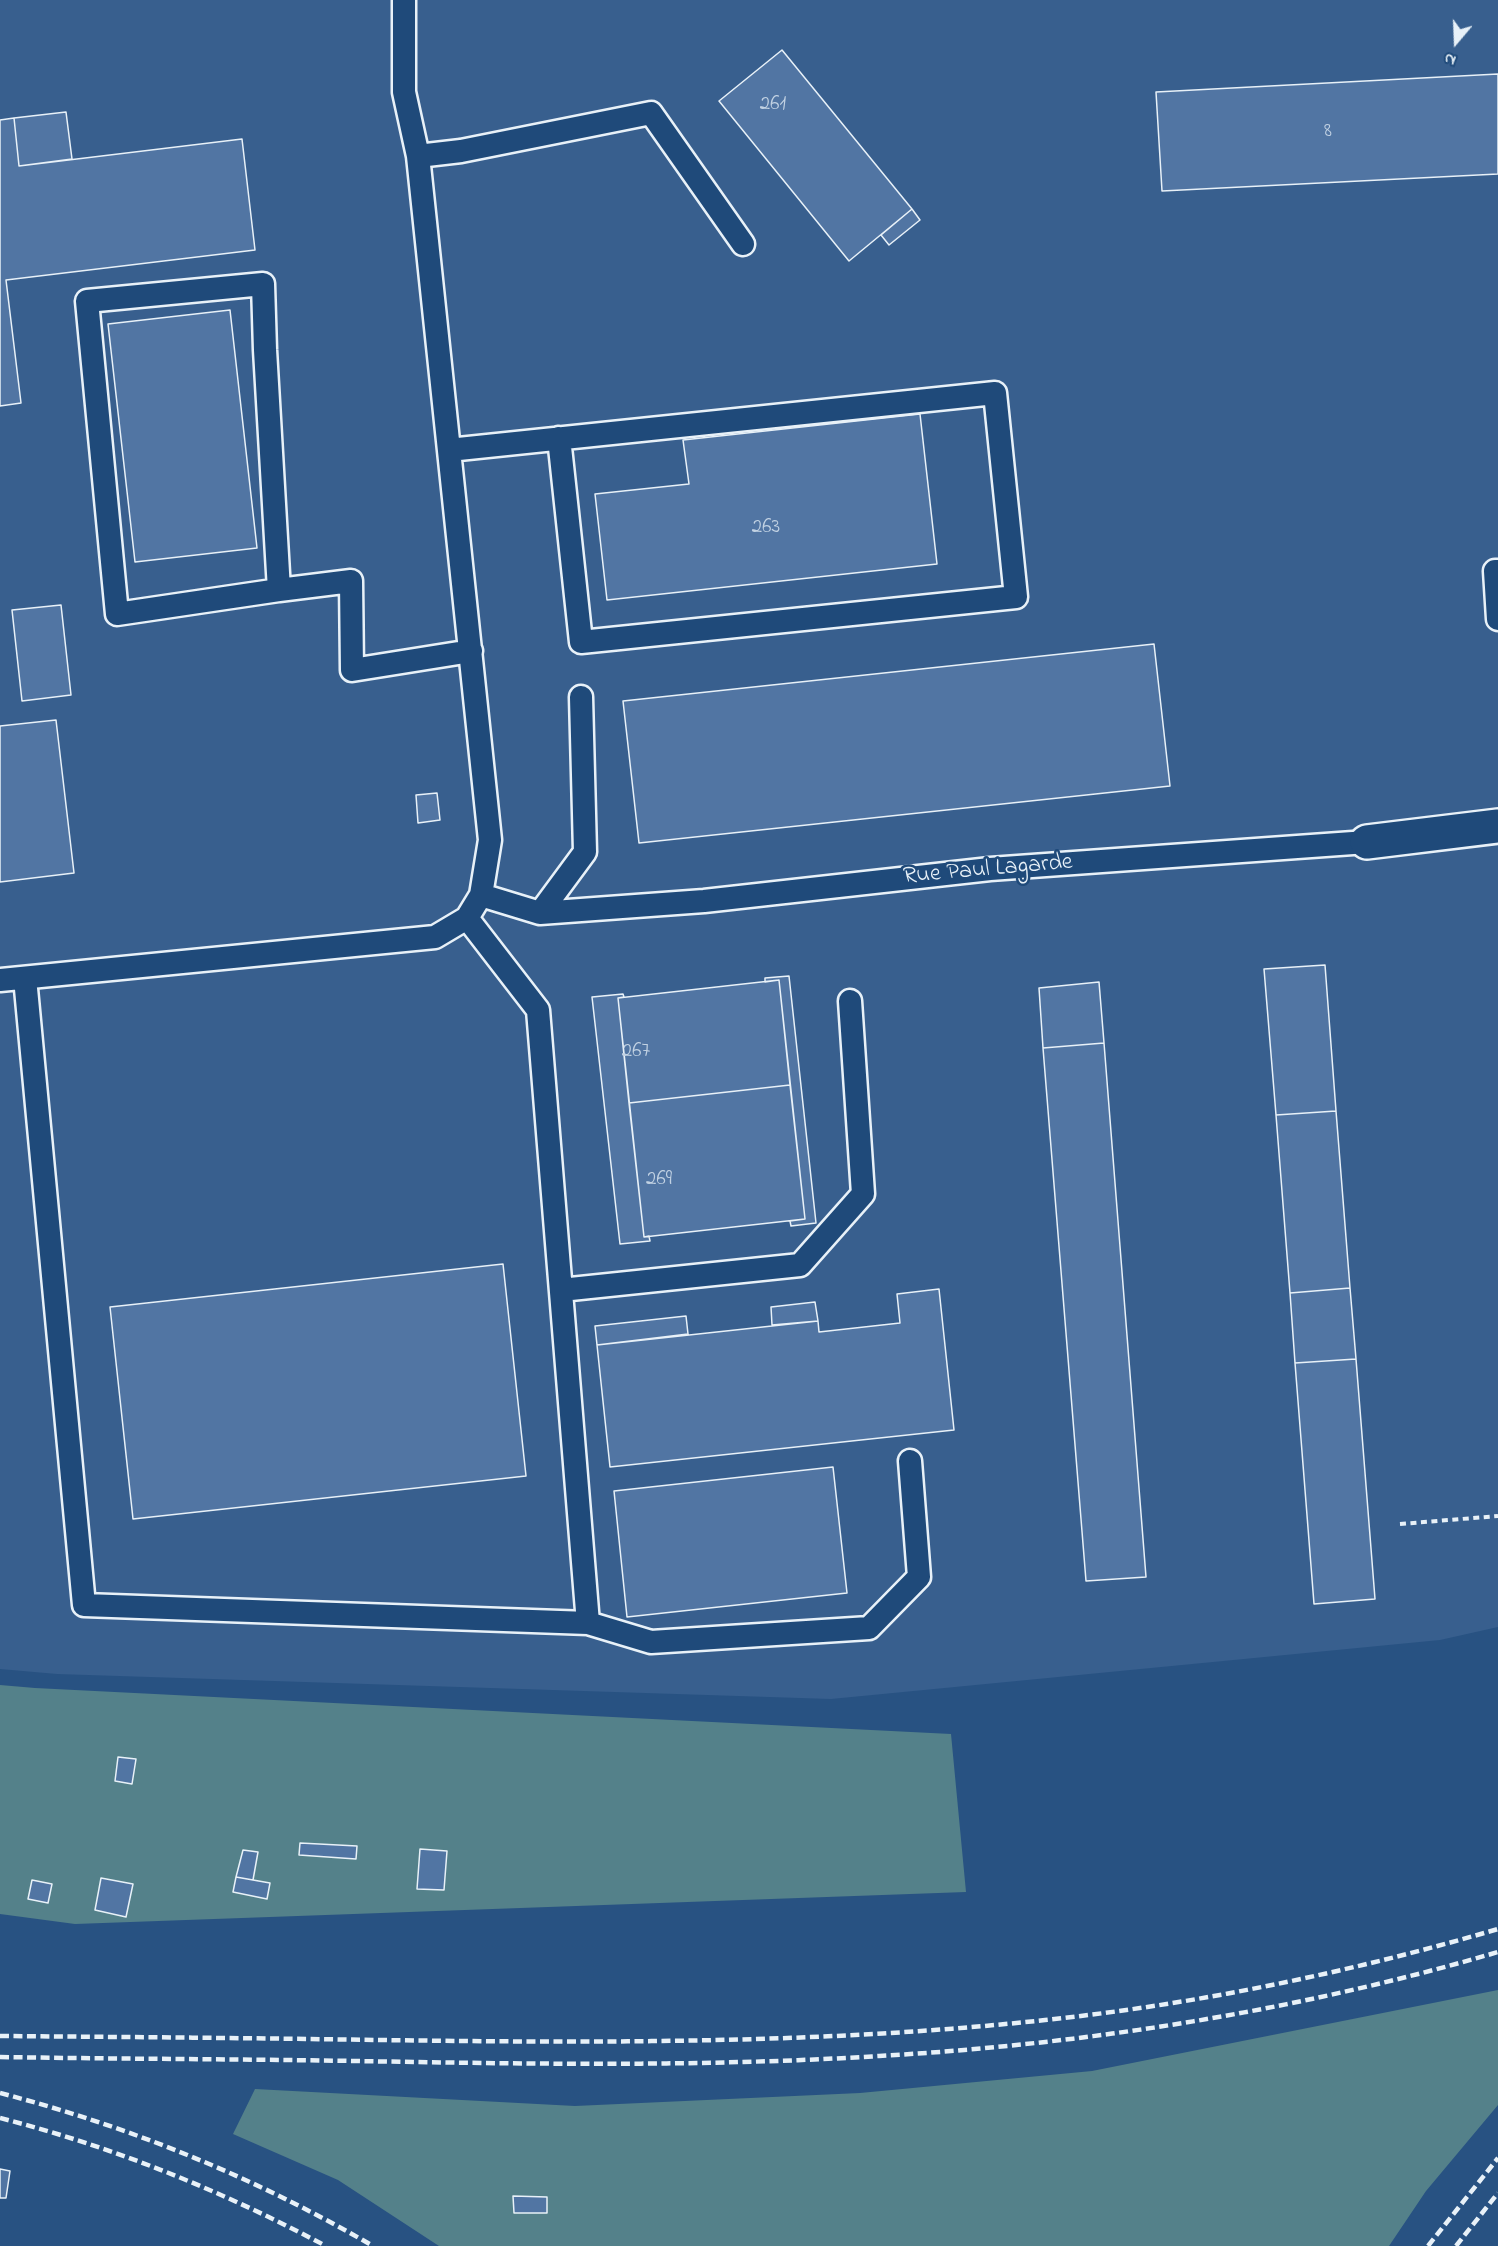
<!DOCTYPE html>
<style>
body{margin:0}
#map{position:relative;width:1498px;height:2246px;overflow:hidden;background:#285282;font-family:"Indie Flower",sans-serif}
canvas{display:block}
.north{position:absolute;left:1426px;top:12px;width:60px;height:60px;-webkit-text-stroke:4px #1f4a7a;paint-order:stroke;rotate:199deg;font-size:16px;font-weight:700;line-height:24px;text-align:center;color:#e8f1f8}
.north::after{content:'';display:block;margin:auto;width:21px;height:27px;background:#e8f1f8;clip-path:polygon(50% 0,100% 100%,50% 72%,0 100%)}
</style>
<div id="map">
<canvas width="1498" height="2246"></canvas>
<div class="north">N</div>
</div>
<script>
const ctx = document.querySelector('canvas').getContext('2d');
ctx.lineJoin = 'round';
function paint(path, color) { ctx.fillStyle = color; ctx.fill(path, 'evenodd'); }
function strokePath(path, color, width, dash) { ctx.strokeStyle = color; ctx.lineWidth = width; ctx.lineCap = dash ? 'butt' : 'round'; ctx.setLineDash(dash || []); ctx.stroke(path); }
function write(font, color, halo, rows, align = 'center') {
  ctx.font = font + ' "Indie Flower",sans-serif'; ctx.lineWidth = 5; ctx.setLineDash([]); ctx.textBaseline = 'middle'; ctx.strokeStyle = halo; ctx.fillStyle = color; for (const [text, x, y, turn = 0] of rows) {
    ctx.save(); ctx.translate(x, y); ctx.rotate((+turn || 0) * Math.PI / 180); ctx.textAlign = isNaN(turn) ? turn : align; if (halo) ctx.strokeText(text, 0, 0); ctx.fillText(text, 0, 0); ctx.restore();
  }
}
paint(new Path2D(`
 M0 0H1498V1627L1440 1640 831 1699 57 1674 0 1669Z`), '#385f8e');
paint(new Path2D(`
 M0 1685 35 1688 951 1734 966 1892 75 1924 0 1914Z
 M1498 1990V2105L1426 2191 1389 2246H439L338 2180 233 2134 255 2089 575 2106 860 2093 1092 2071Z`), '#54818a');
const building = new Path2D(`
 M782 50 912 209 849 261 719 101Z
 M1498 74V174L1162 191 1156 92Z
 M66 112 72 159 19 166 14 118Z
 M14 118 19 166 242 139 255 250 6 280 21 403 0 406V120Z
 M912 209 920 220 889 245 881 235Z
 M230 310 257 548 135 562 108 324Z
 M920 414 937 564 607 600 595 494 689 484 683 440Z
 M61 605 71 695 22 701 12 610Z
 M1154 644 1170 786 639 843 623 701Z
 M56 720 74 873 0 882V726Z
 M437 793 440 820 418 823 416 795Z
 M1325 965 1336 1111 1276 1115 1264 969Z
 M789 976 816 1223 791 1226 790 1221 805 1219 779 980 765 982V978Z
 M779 980 790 1085 629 1103 618 998Z
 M1099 982 1104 1043 1043 1048 1039 988Z
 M623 994 624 997 618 998 644 1237 649 1236 650 1241 620 1244 592 997Z
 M1104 1043 1146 1577 1086 1581 1043 1048Z
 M790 1085 805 1219 644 1237 629 1103Z
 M1336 1111 1350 1288 1290 1293 1276 1115Z
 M503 1264 526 1476 133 1519 110 1307Z
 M1350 1288 1356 1359 1295 1363 1290 1293Z
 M939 1289 954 1430 610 1467 597 1345 818 1321 819 1332 900 1323 897 1294Z
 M815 1302 818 1321 772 1325 771 1307Z
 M686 1316 688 1334 597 1345 595 1326Z
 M1356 1359 1375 1599 1314 1604 1295 1363Z
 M833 1467 847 1593 627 1617 614 1491Z
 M118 1757 136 1759 132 1784 115 1781Z
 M300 1843 357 1846 356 1859 299 1855Z
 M420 1849 447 1851 444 1890 417 1889Z
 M243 1850 258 1852 253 1880 236 1877Z
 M236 1877 270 1883 267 1899 233 1892Z
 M101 1878 133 1884 126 1917 95 1910Z
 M32 1880 52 1884 48 1903 28 1899Z
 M0 2169 10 2171 6 2198H0Z
 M513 2196 547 2197V2213H514Z`);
paint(building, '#5175a3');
strokePath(building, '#e8f1f8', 1.5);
const lane = new Path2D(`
 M418 156 461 151 651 113 743 244
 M449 450 995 393 1016 597 581 642 559 438
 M1498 571H1495L1498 619
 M279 590 117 614 87 301 263 284 265 350 279 590 351 581 352 670 471 651
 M481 895 540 913 704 901 990 869 1367 842
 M540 913 585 852 581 697
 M25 978 84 1605 588 1623 538 1010 467 918
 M0 980 435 937 467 918 481 895 490 840 418 156 404 92V0
 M561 1290 800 1265 863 1194 850 1001
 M588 1623 651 1642 869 1628 919 1577 910 1461`);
const street = new Path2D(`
 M1367 842 1498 826`);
strokePath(lane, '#e8f1f8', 27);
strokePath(street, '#e8f1f8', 38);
strokePath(new Path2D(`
 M1400 1524 1498 1516`), '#e8f1f8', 4, [6, 4.5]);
strokePath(lane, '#1f4a7a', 22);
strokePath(street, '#1f4a7a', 33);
strokePath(new Path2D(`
 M0 2036C126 2037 253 2038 379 2040 601 2043 824 2044 1045 2020 1198 2004 1351 1972 1498 1929
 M0 2057C119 2059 237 2059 356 2061 530 2064 705 2067 879 2056 1088 2044 1297 2011 1498 1952
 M0 2093C131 2127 256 2178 373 2246
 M0 2118C114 2147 222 2191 326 2246
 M1428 2246 1498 2158
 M1456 2246 1498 2193`), '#e8f1f8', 4.5, [9, 4.5]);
write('21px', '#c2d2e3', null, [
 ["261",773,106],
 ["8",1328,133],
 ["263",766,529],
 ["267",636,1053],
 ["269",659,1181]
]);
write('24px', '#e8f1f8', '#1f4a7a', [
 ["Rue Paul Lagarde",988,871,-5]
]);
</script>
